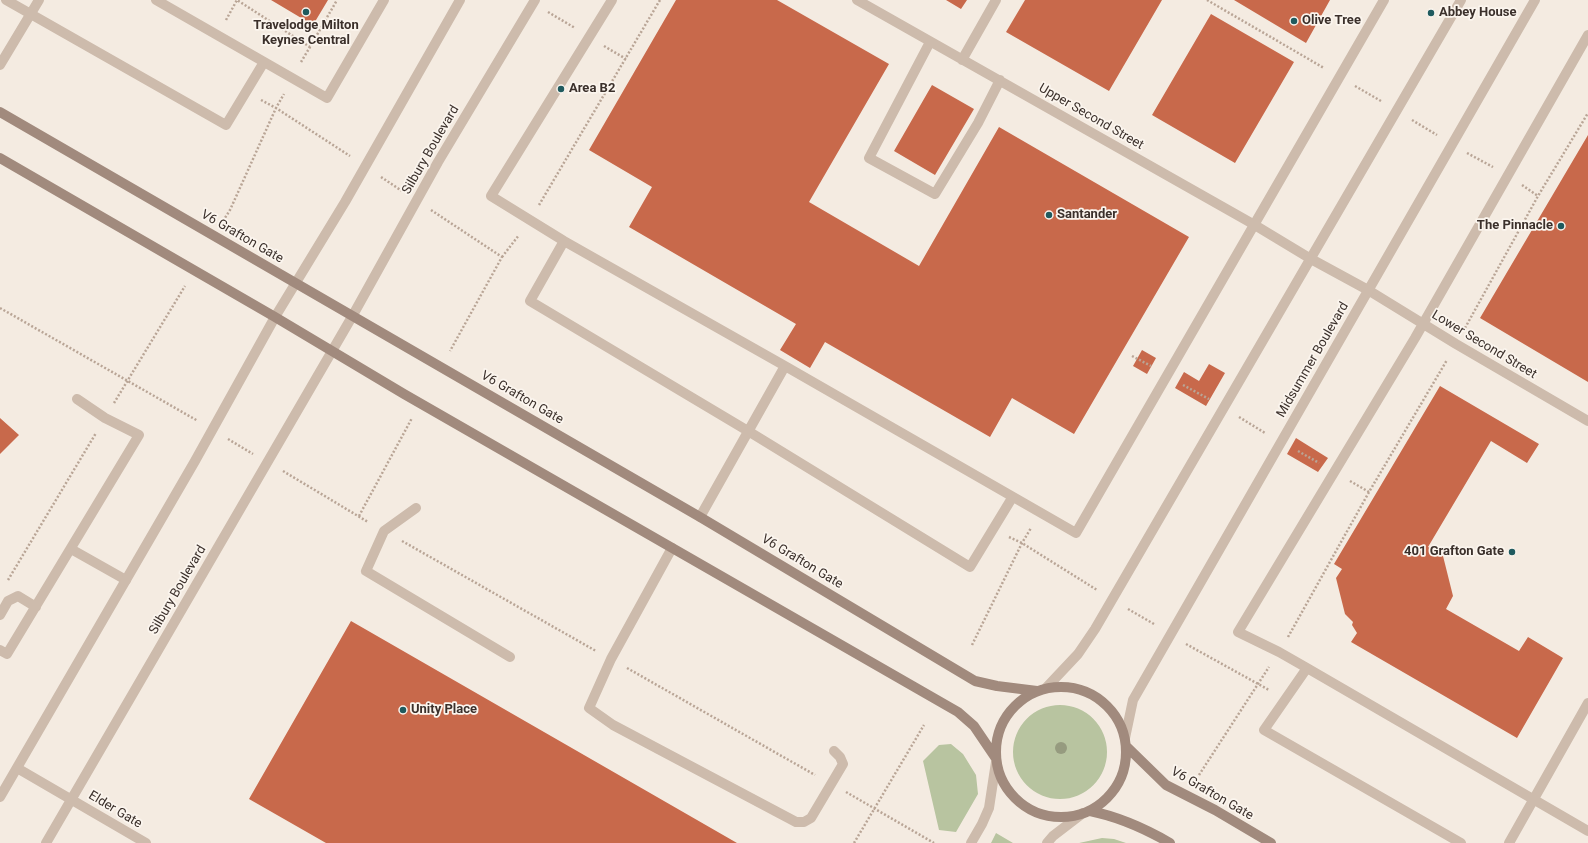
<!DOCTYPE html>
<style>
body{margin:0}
canvas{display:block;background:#f4ebe1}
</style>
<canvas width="1588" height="843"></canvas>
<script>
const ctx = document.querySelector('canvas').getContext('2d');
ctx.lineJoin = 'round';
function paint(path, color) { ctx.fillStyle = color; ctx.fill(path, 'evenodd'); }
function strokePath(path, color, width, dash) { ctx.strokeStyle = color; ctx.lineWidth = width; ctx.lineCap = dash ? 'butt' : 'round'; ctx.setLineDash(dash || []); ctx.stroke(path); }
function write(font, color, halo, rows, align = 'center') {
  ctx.font = font + ' Roboto,sans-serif'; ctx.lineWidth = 3.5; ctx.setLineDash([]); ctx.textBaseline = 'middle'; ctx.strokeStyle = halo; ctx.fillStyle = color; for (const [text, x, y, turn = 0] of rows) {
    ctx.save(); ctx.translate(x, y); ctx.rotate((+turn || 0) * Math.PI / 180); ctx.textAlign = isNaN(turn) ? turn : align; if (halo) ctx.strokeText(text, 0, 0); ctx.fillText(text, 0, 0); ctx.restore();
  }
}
paint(new Path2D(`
 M1013 752a47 47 0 1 1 94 0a47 47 0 1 1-94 0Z
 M951 744 963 754 976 775 978 794 956 832 939 830 923 761 939 745Z
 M996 833 1013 843H991Z
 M1102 838 1114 839 1126 843H1079Z`), '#b8c4a0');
paint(new Path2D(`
 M271 0H328L313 25Z
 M676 0H777L889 64 809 202 919 266 999 127 1189 237 1074 434 1012 398 990 437 825 342 810 368 780 350 796 324 629 227 652 187 589 150Z
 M946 0H967L961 9Z
 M1025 0H1162L1109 91 1006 32Z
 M1234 0H1330L1306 43Z
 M1211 14 1294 62 1235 163 1152 115Z
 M932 85 974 109 935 175 894 151Z
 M1588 135V382L1480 318Z
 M1142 350 1156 358 1147 374 1133 366Z
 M1209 364 1225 373 1206 406 1175 388 1184 372 1199 381Z
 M1440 386 1539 444 1527 463 1491 441 1428 547 1443 556 1453 596 1446 609 1519 651 1528 637 1563 658 1517 738 1351 642 1357 633 1352 625 1353 622 1345 614 1336 578 1342 569 1334 564Z
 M0 418 19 435 0 454Z
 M1296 438 1328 458 1318 472 1287 454Z
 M351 621 737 843H326L249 799Z`), '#c8694b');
strokePath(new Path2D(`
 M1207 0 1324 68
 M548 12 575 28
 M226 20 237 0 310 47 337 0
 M604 46 626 59
 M301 62 310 47
 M1355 86 1381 101
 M261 100 276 108 284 94
 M1412 120 1437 135
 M1467 153 1493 167
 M381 177 402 191
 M1522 185 1538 196
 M539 205 660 0
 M431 210 502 257 450 351
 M223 221 230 210 276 108 350 156
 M502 257 519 235
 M0 308 198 421
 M1465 328 1538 196 1588 113
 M1132 356 1151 366
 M1183 385 1209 399
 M114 403 185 286
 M1239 417 1265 433
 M228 439 253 454
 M1298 451 1319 463
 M283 471 368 522
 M1350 481 1369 492
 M359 516 412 418
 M1009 537 1022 543 1097 590
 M402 541 596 651
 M8 580 96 433
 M1128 609 1154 624
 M1288 637 1369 492 1447 360
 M1186 644 1269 690
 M972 645 1022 543 1031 528
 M627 668 815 775
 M1199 775 1269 667
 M846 792 934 843
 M854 843 924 725`), '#b9a596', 2.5, [2, 2]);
strokePath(new Path2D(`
 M6 0 226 125 264 62
 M156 0 327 98 384 0
 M612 0 491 196 564 241 785 366 1076 533 1384 0
 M857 0 1253 224 1311 259
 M1588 35 1415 338 1238 632 1279 652 1307 668 1588 831
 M930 42 869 158 935 194 978 123 1000 80
 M962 60 996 0
 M0 65 39 0
 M564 241 530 301 748 431 970 567 1012 498
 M1368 290 1456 344 1588 421
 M416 508 384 531 366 571 510 657
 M700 517 785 366
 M672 548 611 659 589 708 613 725 796 822H804L811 818 843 764 840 757 834 751
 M71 549 126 580
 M0 615 8 601 18 596 36 607
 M0 650 7 654 139 435 105 418 77 399
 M1307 668 1264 730 1461 843
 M1509 843 1588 703`), '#cdbbac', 10);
strokePath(new Path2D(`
 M1311 259 1368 290
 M1046 688 1078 654 1095 629 1461 0
 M1125 738 1133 700 1535 0
 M17 768 146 843
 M0 797 195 461 275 317 345 202 460 0
 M46 843 353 315 438 162 535 0
 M971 843 982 824 989 808 996 762
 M1047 843 1053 836 1083 813`), '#cdbbac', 10);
strokePath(new Path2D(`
 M0 112 700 517 975 681 997 686 1037 691
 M0 158 275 317 404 394 958 712 974 726 995 757
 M996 752a65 65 0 1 1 130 0a65 65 0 1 1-130 0Z
 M1126 746 1166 785 1215 810 1271 843
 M1090 811C1120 817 1144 828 1170 843`), '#a18a7d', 10);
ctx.fillStyle = '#969b7f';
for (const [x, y] of [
 [1061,748]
]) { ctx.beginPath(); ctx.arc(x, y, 6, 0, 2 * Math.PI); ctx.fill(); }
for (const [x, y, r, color] of [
 [306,12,4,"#1f5a5e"],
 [1431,13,4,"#1f5a5e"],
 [1294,21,4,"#1f5a5e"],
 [561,89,4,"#1f5a5e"],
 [1049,215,4,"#1f5a5e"],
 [1561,226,4,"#1f5a5e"],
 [1512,552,4,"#1f5a5e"],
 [403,710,4,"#1f5a5e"]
]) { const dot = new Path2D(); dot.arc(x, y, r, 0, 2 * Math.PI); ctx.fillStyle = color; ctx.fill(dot); strokePath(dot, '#fbf5ee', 1.5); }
write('bold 13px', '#3b302b', '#fbf5ee', [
 ["Abbey House",1439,13],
 ["Olive Tree",1302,21],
 ["Travelodge Milton",306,26,"center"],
 ["Keynes Central",306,41,"center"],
 ["Area B2",569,89],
 ["Santander",1057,215],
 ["The Pinnacle",1553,226,"right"],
 ["401 Grafton Gate",1504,552,"right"],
 ["Unity Place",411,710]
], 'left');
write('13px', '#3b302b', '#fbf5ee', [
 ["Upper Second Street",1091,117,30],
 ["Silbury Boulevard",431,150,-60],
 ["V6 Grafton Gate",242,237,30],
 ["Lower Second Street",1484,345,31],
 ["Midsummer Boulevard",1313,360,-60],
 ["V6 Grafton Gate",522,398,30],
 ["V6 Grafton Gate",802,562,31],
 ["Silbury Boulevard",178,590,-60],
 ["V6 Grafton Gate",1212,794,30],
 ["Elder Gate",115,810,31]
]);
</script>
